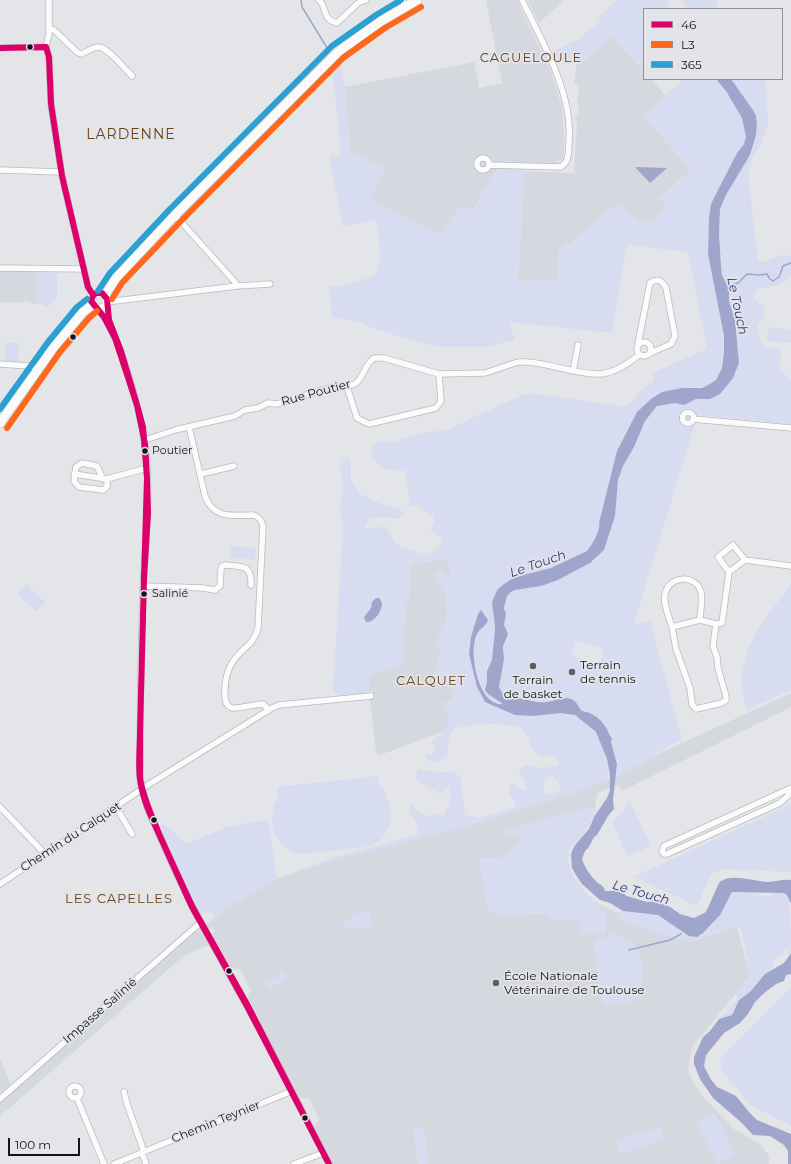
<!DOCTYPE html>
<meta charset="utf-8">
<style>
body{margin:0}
#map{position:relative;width:791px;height:1164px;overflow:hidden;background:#e4e5e8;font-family:Montserrat,sans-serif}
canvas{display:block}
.legend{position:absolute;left:643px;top:8px;width:140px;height:72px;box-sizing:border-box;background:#e3e4e9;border:1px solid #919195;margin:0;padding:5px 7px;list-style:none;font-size:12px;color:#151517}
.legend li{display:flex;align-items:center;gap:8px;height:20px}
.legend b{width:20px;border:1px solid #919195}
.scale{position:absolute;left:8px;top:1138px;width:72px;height:18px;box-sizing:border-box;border:2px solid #151517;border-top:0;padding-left:5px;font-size:12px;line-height:14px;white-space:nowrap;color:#151517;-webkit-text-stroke:3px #e3e4e9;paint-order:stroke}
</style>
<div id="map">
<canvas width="791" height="1164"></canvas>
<ul class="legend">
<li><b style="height:5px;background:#dc006b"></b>46</li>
<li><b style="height:5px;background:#ff671b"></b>L3</li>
<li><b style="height:5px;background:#2c9fd3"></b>365</li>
</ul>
<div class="scale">100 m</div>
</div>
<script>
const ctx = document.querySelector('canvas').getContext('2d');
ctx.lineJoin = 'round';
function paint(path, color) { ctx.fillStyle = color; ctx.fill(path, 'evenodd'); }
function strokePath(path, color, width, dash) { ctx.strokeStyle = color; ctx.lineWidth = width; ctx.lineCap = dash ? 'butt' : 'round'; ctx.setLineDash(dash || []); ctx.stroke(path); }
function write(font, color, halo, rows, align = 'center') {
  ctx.font = font + ' Montserrat,sans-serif'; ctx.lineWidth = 3.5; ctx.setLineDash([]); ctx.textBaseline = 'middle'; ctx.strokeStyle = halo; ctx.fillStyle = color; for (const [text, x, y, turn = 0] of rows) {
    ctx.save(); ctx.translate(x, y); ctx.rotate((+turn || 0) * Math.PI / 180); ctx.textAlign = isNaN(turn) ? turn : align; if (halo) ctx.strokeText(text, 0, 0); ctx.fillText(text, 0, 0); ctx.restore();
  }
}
paint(new Path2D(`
 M486 0H517L551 72 562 107 564 133V152L562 159 555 164 503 161 472 211 460 206 442 235 369 200 385 168 350 151 345 87 474 62 479 88 502 83Z
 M528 0H564L539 23Z
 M612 36 644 72V79H651L666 96 644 116 691 170 660 198 667 205 652 224 636 220 619 202 572 242 559 250 557 281H518L524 171 574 173 577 122 575 116 579 112 578 103 577 102 579 85H574L577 62H582Z
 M0 270 37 271 36 304 25 301 19 303 0 302Z
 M451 558 483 717 380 755 376 753 370 700V699L373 698V691H369V678L374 672 402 666 403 664 405 605 410 566 412 564Z
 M791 693V707L634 785 622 790 617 785 598 793 597 794 595 808 556 835 575 891 617 913 635 917 694 941 737 926 750 976 692 1047 688 1069 692 1080 703 1097 735 1130 760 1144 769 1156V1164H333L314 1127 319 1119 309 1098H300L247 997 251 991 240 969 231 968 211 934 215 931 213 927 203 934 209 945 185 955 0 1116V1101L194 932H198L200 929 202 931 207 927 205 925 223 912 222 910 277 879 326 860 515 808 570 787 599 784 616 777 645 760Z
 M0 1058 11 1085 0 1094Z`), '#d6d8e0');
paint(new Path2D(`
 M617 0H667L670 9H644V72L612 36 582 62 557 61 552 52 577 40 601 20 599 16Z
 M683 0H716L718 9H687Z
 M340 58 345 87 350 151 385 168 370 200 442 235 460 206 473 211 503 161 525 166 518 281H557L559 250 572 242 619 202 636 220 652 224 667 205 660 198 691 170 644 116 684 79H716L726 91 742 118 746 137 744 144 737 153 719 188 711 204 709 217 708 254 724 336V352L722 368 716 380 705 387H693L641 408 637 412 617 451 599 523C601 532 592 544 587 551L551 568 515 577 504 584 497 590 492 602 495 627 494 640 492 660 487 671V682L485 690 488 694 503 704C476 708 463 638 484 626L475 627 471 637 470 657 477 687 480 694 500 708 515 715 534 716 560 713 575 715 597 734 607 759 610 774 609 780 568 795 468 826 325 863 292 875 291 873 326 860 419 834 415 822 409 811 411 804C416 810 422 816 431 816 437 815 437 814 444 816L450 800V785L441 794 431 789 415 778 418 770 456 773 461 779 465 815 480 818 515 808 516 804 509 794 510 783 516 784 521 790 526 789C526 782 520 777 519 770L525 765C536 769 548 768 559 765L556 757 540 756 531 749 528 737 521 727 484 723 456 728 449 736 447 755 440 762 428 761 425 755 433 754 436 747 431 743 440 735 449 722 443 703 452 699 456 690 446 687 433 675 441 651 435 645 447 618 446 593 436 584 434 575 439 571 449 577 451 568 445 559 412 564 410 566 409 602 405 605 403 664 402 666 373 673 369 678V691L365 694 340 696 333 690 343 528 340 510 343 485 340 467 346 456 351 462V481L360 494 381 504 398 508 406 514 398 519 383 517 369 518 364 528 386 527 397 545 423 554 435 551 442 543 439 536 430 530 434 521 433 515 424 511 421 506 410 505 405 471 385 469 372 458 371 451 377 442 397 441 425 433 449 429 522 395 536 394 620 406 629 405 642 390 655 380 652 373 707 349 688 252 627 245 612 333 509 322 515 340 484 347H440L418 342 378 330 358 322 332 317 329 287 342 286 375 276 381 260 376 220 343 226 329 156 341 154 332 64ZM552 776 558 781 561 791 546 797 543 785 545 778Z
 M731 79H763L766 85 768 123 761 145 752 159 748 175 758 260 763 262 782 255 791 256V277L780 285 757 289 753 299 763 306 765 316 758 326 761 342 768 348 778 349 781 353 782 357 779 359 780 368 791 382V424L698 415 687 449 634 624 650 621 682 739C659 750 639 768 616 777L617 764 611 742V737L603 722 595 715 582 711 574 701 566 698 545 702 523 699H513L503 695 501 692 499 687 504 659 505 601 507 596 515 590 541 586 558 580 590 563 597 558 606 544 615 516 618 480 623 466 634 447 645 421 657 406 675 403 684 405 696 399H710L736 373 739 363 735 320 729 301V289L722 275 721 266 719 234 720 209 726 195 750 155 756 135 757 125 756 116 753 110ZM576 641 604 649 600 664 571 656Z
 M37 271H57V297L47 308 43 305 36 304Z
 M768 327 791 330V343L767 341Z
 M5 343H19L18 363 5 362Z
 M231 546 256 548 255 560 230 558Z
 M27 584 45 602 36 612 17 594Z
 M791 584V690L746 710C743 696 740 682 743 668 747 638 774 608 791 584Z
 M378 776 379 786 385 792 389 802 391 813 390 825 383 838 373 845 366 847 303 854 292 852 286 848 275 836 273 827 272 818 273 808 278 797 277 787Z
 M630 801 651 846 627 857 613 823Z
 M791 804V872L721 869 711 875 697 906 634 877Z
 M588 808 598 809C594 816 589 827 584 833 580 839 571 844 569 852 564 878 593 898 607 915L606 934 582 935 578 919 551 921 547 914H531L519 916 506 913 495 915 487 909 479 858C503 858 506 860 521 840L519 836H506L501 831Z
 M268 820 277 879 222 910 224 912 215 918 210 911 200 916 159 826 164 824 186 844 229 826Z
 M732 892 754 893 755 895 772 897 775 893C778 893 784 892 787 895 791 901 791 940 791 951L789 954 785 948 783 954 775 957 771 970 762 977 750 992 736 1006 732 1015 717 1020 729 1010 733 1002H736L738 998 736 994 750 976 741 927 726 929 696 940 683 941 654 933 617 918 620 910 631 913 654 914 660 916 676 926 700 936 720 915Z
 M366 910 368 911 372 924 357 930 353 924 352 928 349 929 344 928 343 923 345 921 348 920 353 923 351 917 352 915Z
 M611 934 622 936 633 942 640 953 643 977 639 996C624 1004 619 1008 603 1002L598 990 594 942Z
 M280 971 285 973 288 979 271 987 274 990 267 989 263 981 265 984 281 976 279 972Z
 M791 987V1126L752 1106 721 1070 720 1059Z
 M714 1113 736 1154 718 1164 696 1122Z
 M424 1127 428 1164H418L413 1128Z
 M660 1127 664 1140 619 1154 615 1141Z`), '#d8dcf1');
paint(new Path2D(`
 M716 79H731L753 110 756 116 757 125 756 135 750 155 726 195 720 209 719 234 721 266 722 275 729 289V301L735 320 739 363 733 378 720 394 710 399H696L684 405 675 403 657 406 645 421 634 447 623 466 618 480 615 516 604 550 590 563 558 580 541 586 515 590 511 592 507 596 504 608 506 614 504 625 508 634 503 646 504 659 499 687C505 701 513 697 525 699 532 701 539 703 547 702 555 701 563 696 571 699 577 701 578 707 582 711 594 713 601 719 607 729 609 733 609 735 612 738L611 742 617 764 613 800 614 809 608 816 597 835 594 837 589 847 585 851 582 859C584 865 589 874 594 879 598 884 604 885 605 891H620L627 896 647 902 656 901 670 907 680 914 694 918 706 912 719 883C730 872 755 882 768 882 776 882 783 879 791 880V904L787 895 784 893 732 892 720 915 703 933 697 937 689 936 658 915 623 911 610 903 600 900 582 884 576 875 572 868 571 855 572 851 575 845 589 829 594 817 607 798 610 790V774L607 759 596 732 575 715 560 713 534 716 515 715 485 702 477 687 469 654 471 637 478 614 481 610 488 620C485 629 478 627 475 640 470 657 479 707 503 704L488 694 485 690 487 682V671L492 660 494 640 495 627 492 602 497 590 504 584 515 577 551 568 587 551C592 545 601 530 599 523L617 451 637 412 651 399 662 392 682 388H702L708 385 716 380 722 368 724 352V336L708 254 709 217 711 204 719 188 737 153 744 144 746 137 742 118 726 91Z
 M635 167 667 168 650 183Z
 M376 598H379C380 600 382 601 382 604 382 611 374 623 366 622L364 617 371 608 372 602Z
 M791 953V974L786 975 784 981 776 984 764 993 755 1002 748 1014 740 1023 724 1033 706 1055 704 1066 710 1078 717 1087 736 1096 749 1112 757 1120 791 1134V1164H788V1151L784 1145 770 1136 753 1135 742 1123 713 1098 700 1079 694 1064V1057L703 1037 710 1031 719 1019 732 1015 739 1000 750 992 765 974 784 963Z`), '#a0a6cb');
strokePath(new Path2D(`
 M301 0 302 7 329 51
 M726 287 738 283 747 274 759 275 767 274 770 279 773 281 779 277 783 266 791 263
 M629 950 670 940 681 934
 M582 974 597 973
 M561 977 574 975`), '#a0a6cb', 1.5);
strokePath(new Path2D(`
 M709 915 729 886 733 887`), '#a0a6cb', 9);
const minor = new Path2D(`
 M49 0V34L46 47 49 57 51 104 62 176 88 287 93 295
 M319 0C328 8 321 19 337 23L358 3 366 0
 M402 0 405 6
 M49 28 54 30 77 52 81 54C87 52 92 47 99 47 108 48 125 69 132 76
 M0 48 46 47
 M477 164a6 6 0 1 1 12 0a6 6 0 1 1-12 0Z
 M489 165 560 167C570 162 568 152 569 142 569 137 570 132 569 127 568 86 540 37 522 0
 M0 170 61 172
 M175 215 235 282 237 286
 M0 268 84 269
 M107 302 237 286 270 284
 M106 305 109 323
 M98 309C113 327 120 349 127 371 134 394 141 416 144 439 152 490 145 542 143 593 141 654 140 716 140 778L147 807 178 877 196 914 269 1046 329 1164
 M637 349a7 7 0 1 1 14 0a7 7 0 1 1-14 0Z
 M638 344 650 283C657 278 662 280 666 288L675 336 671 344 650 353
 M0 364 29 366 37 369
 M573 371 578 345
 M347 387 357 418 369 424 436 408 441 401 439 374
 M682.5 418a5.5 5.5 0 1 1 11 0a5.5 5.5 0 1 1-11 0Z
 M693 419 791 428
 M189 427 205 496C214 520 233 515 254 515 259 518 262 520 263 526L258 628C254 643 247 645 238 655 228 666 224 681 225 696 225 701 226 706 232 708 238 709 255 704 263 704L269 710
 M145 440 175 430 235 416 245 410 258 408 268 403 277 404C296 399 315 391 334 387 342 386 349 388 356 383 364 377 364 365 374 358H384L439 374 485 373 518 362H526C550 363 577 375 600 374 614 373 629 363 639 355
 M74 474 107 479 147 468
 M201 474 234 466
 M103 479 97 466 82 463 76 467 74 481 79 487 103 490 107 487V479
 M745 560 729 572 718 557 733 545 745 560 791 566
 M144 586 203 588 215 590 220 586 221 569 222 566 225 565C242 566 252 565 251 585
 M716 624 713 646 717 657 718 668 726 696V700L722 703 696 709 692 704 690 688 676 649 672 627 700 620 716 624 722 623 729 572
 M672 627C669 617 663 604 665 594 669 575 696 574 701 592 703 601 700 611 700 620
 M791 788 664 846 662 851 664 854H667L780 803 791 793
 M0 807 45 854
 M116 807 132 834
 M0 884 151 783 272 708 279 705 371 696
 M69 1092a6 6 0 1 1 12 0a6 6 0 1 1-12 0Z
 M124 1092 127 1104 143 1149 142 1153
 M77 1098 104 1164
 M0 1099 200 923
 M142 1153 146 1164
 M114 1164 292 1091
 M294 1164 323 1153`);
const primary = new Path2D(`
 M91 301a8 8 0 1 1 16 0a8 8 0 1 1-16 0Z
 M105 295 116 278 175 215 338 52 381 21 417 0
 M0 423 54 347 83 312 92 305`);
strokePath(minor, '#bababc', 7);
strokePath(primary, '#bababc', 10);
strokePath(minor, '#fbfbfc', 5.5);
strokePath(primary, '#fbfbfc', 9);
strokePath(new Path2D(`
 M46 47 49 57 51 104 62 176 88 287 93 295
 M0 48 46 47
 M96 293H102L107 299 109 320 121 351 137 405 115 338 104 317 91 301 93 296Z
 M137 405 143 427 147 478
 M137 405 145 444 147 478
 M144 578 147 478
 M144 578 148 513 147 478
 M142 654 144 578
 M142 654 144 578
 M140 732V778C143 798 152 816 159 834
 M140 732C140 748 138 764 140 779 142 798 151 816 159 834
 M140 732 142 654
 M140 732 142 654
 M159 834 192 906 248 1006 329 1164 247 1006 191 905Z`), '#dc006b', 6);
strokePath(new Path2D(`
 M112 299 122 283 181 221 343 58 385 28 421 7
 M7 428 60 352 89 318 97 311`), '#ff671b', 6);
strokePath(new Path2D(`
 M98 291 110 273 169 210 332 46 376 15 401 0
 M0 409 48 342 77 307 87 299`), '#2c9fd3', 6);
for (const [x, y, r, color] of [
 [30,47,3.5,"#151517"],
 [73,337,3.5,"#151517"],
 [145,451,3.5,"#151517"],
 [144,594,3.5,"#151517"],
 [533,666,4,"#5d5e60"],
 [572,672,4,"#5d5e60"],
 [154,820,3.5,"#151517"],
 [229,971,3.5,"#151517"],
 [496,983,4,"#5d5e60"],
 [305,1118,3.5,"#151517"]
]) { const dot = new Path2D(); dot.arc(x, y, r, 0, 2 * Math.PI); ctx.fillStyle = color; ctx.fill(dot); strokePath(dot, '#e3e4e9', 1.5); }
write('11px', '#151517', '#e3e4e9', [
 ["Poutier",152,451],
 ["Salinié",152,594]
], 'left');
write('12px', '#151517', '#e3e4e9', [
 ["Rue Poutier",316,393,-15],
 ["Chemin du Calquet",71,837,-33],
 ["Impasse Salinié",100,1011,-41],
 ["Chemin Teynier",216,1122,-22]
]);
write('12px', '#151517', '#e3e4e9', [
 ["Terrain",580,665],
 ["de tennis",580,679],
 ["Terrain",533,680,"center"],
 ["de basket",533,694,"center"],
 ["École Nationale",504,976],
 ["Vétérinaire de Toulouse",504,990]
], 'left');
ctx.letterSpacing = '1px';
write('13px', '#6a4416', '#e3e4e9', [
 ["CAGUELOULE",531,58],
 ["CALQUET",431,681],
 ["LES CAPELLES",119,899]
]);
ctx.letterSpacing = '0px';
write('italic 13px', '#363a7a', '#e3e4e9', [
 ["Le Touch",737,306,78],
 ["Le Touch",538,564,-19],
 ["Le Touch",641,893,16]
]);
ctx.letterSpacing = '1px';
write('14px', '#6a4416', '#e3e4e9', [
 ["LARDENNE",131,135]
]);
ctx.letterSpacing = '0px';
</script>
